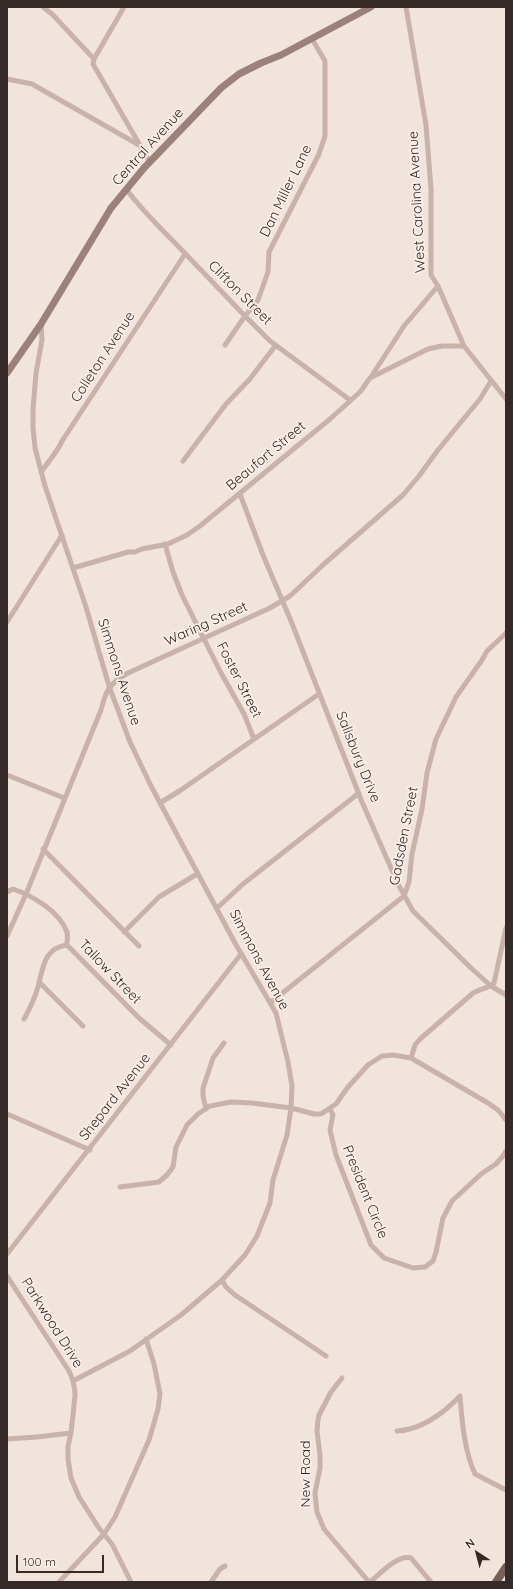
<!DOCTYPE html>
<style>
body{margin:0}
#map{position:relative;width:513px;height:1589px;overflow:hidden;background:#f1e4dc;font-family:Quicksand,sans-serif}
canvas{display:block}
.frame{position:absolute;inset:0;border:8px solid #362a28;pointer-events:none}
.north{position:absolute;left:457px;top:1533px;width:40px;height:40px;-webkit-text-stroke:3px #f9efe8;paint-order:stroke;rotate:324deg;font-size:11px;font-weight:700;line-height:16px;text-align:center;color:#362a28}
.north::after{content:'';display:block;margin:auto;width:14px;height:18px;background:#362a28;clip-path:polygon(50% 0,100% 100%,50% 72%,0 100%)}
.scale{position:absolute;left:16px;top:1555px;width:88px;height:18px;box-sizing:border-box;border:2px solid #362a28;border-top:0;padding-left:5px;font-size:12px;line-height:14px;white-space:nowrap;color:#362a28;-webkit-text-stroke:3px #f9efe8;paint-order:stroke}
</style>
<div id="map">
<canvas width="513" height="1589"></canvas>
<div class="frame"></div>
<div class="north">N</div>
<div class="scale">100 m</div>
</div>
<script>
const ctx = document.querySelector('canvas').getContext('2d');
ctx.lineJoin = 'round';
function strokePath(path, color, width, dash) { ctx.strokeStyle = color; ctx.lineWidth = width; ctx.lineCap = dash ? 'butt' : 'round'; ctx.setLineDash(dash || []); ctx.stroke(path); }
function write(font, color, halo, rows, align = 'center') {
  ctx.font = font + ' Quicksand,sans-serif'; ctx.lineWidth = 3.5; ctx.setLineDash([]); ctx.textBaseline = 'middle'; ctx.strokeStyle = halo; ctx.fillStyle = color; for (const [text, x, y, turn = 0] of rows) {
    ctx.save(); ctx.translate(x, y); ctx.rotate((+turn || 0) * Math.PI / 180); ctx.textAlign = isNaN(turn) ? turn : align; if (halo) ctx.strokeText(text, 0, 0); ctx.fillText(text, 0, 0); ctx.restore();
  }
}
strokePath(new Path2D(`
 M43 7 52 14 94 59
 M124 7 94 59 93 64 149 161
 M406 7 426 125 431 189V275L438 286 464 346 506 399
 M7 79 32 84 139 145
 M126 189C141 209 159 227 177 245L245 316 270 341 350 400
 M41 324 42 340 36 373 33 409V428L35 448 45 486 86 607 109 686 130 742 151 786 235 943 276 1013 288 1062 292 1086 291 1108 287 1135 273 1180 270 1203 257 1236 245 1255 222 1280 181 1315 130 1351 73 1381
 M225 345 245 316 258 300 268 272 269 252 319 154 325 136V61L312 39
 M371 377 404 326 438 286
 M183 461 226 404 249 380 276 345
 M41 472C47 464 59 449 62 441L185 254
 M240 494 263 555 291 621 362 802 398 884 413 911 471 968 491 986 506 995
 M165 544 173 572 182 595 220 671 244 714 254 739
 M73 568 128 552H135L142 549 168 544 187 535 200 526 330 419 360 392 370 378 428 349 442 346H464
 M7 622 62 535
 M7 775 64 798
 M160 803 181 790 319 694
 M43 849 139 946
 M7 892 13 889C33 896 59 911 67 932 68 936 67 941 67 945L139 1018 171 1045
 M217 908 243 884 359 793
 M124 932 159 897 197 874
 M7 936 26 894 101 710C106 690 109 684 128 673L270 608 290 596 324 564 403 495 419 476 438 450 480 399 491 381
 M39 982 83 1026
 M270 1003 404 896 409 882 412 854 422 809 427 773 436 739 456 697 482 660 487 651 506 633
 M24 1019C29 1010 34 1000 37 990 43 972 42 948 67 945
 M411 1058 415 1045 420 1039 472 994C478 989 488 989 494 983L506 928
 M206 1109 203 1096V1088L213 1058 224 1043
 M330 1109 333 1115 330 1130 336 1155 371 1245 384 1258 413 1268 425 1267 433 1261 436 1252 443 1218 452 1201 481 1174 496 1164 503 1156 506 1151
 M7 1114 90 1150
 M120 1187 159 1182 167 1175 173 1167 176 1147 187 1125 198 1114 210 1106 231 1102 252 1103 291 1108 314 1114H321L336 1104 348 1087 368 1065 382 1056 393 1055 411 1058 488 1103 498 1110 506 1120
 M7 1254 241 954
 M7 1276 69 1371C73 1379 75 1386 75 1396L71 1433 68 1446V1459L71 1478 79 1497 99 1528 112 1544 131 1582
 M222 1280 226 1287 235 1295 326 1356
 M342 1378 331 1392 319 1415 318 1420 317 1431 320 1455V1468L315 1493 317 1512 324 1529 369 1582
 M460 1396C462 1421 464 1450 475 1474L506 1490
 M397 1431C421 1430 444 1413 460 1396
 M7 1439 37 1437 71 1433
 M59 1582 104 1534 115 1517 149 1440 158 1409 160 1394 154 1364 146 1339
 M211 1582 220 1569 225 1566
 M370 1582C380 1574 398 1554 411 1558L431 1582`), '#c8b2a9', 5);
strokePath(new Path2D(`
 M7 373 41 324 111 208 144 168 221 88 239 74 261 63 281 55 371 7`), '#9c817a', 7);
strokePath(new Path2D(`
 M496 1582 506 1567`), '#775f5a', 8);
write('14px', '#362a28', '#f9efe8', [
 ["Central Avenue",148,147,-48],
 ["Dan Miller Lane",286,191,-64],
 ["West Carolina Avenue",417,202,-93],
 ["Clifton Street",240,293,45],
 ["Colleton Avenue",103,357,-57],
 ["Beaufort Street",266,456,-40],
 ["Waring Street",206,624,-24],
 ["Simmons Avenue",119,672,72],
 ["Foster Street",239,680,63],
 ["Salisbury Drive",358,757,68],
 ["Gadsden Street",404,836,-79],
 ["Simmons Avenue",259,960,62],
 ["Tallow Street",110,972,46],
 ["Shepard Avenue",115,1097,-52],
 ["President Circle",365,1192,68],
 ["Parkwood Drive",52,1323,58],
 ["New Road",306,1474,-90]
]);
</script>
